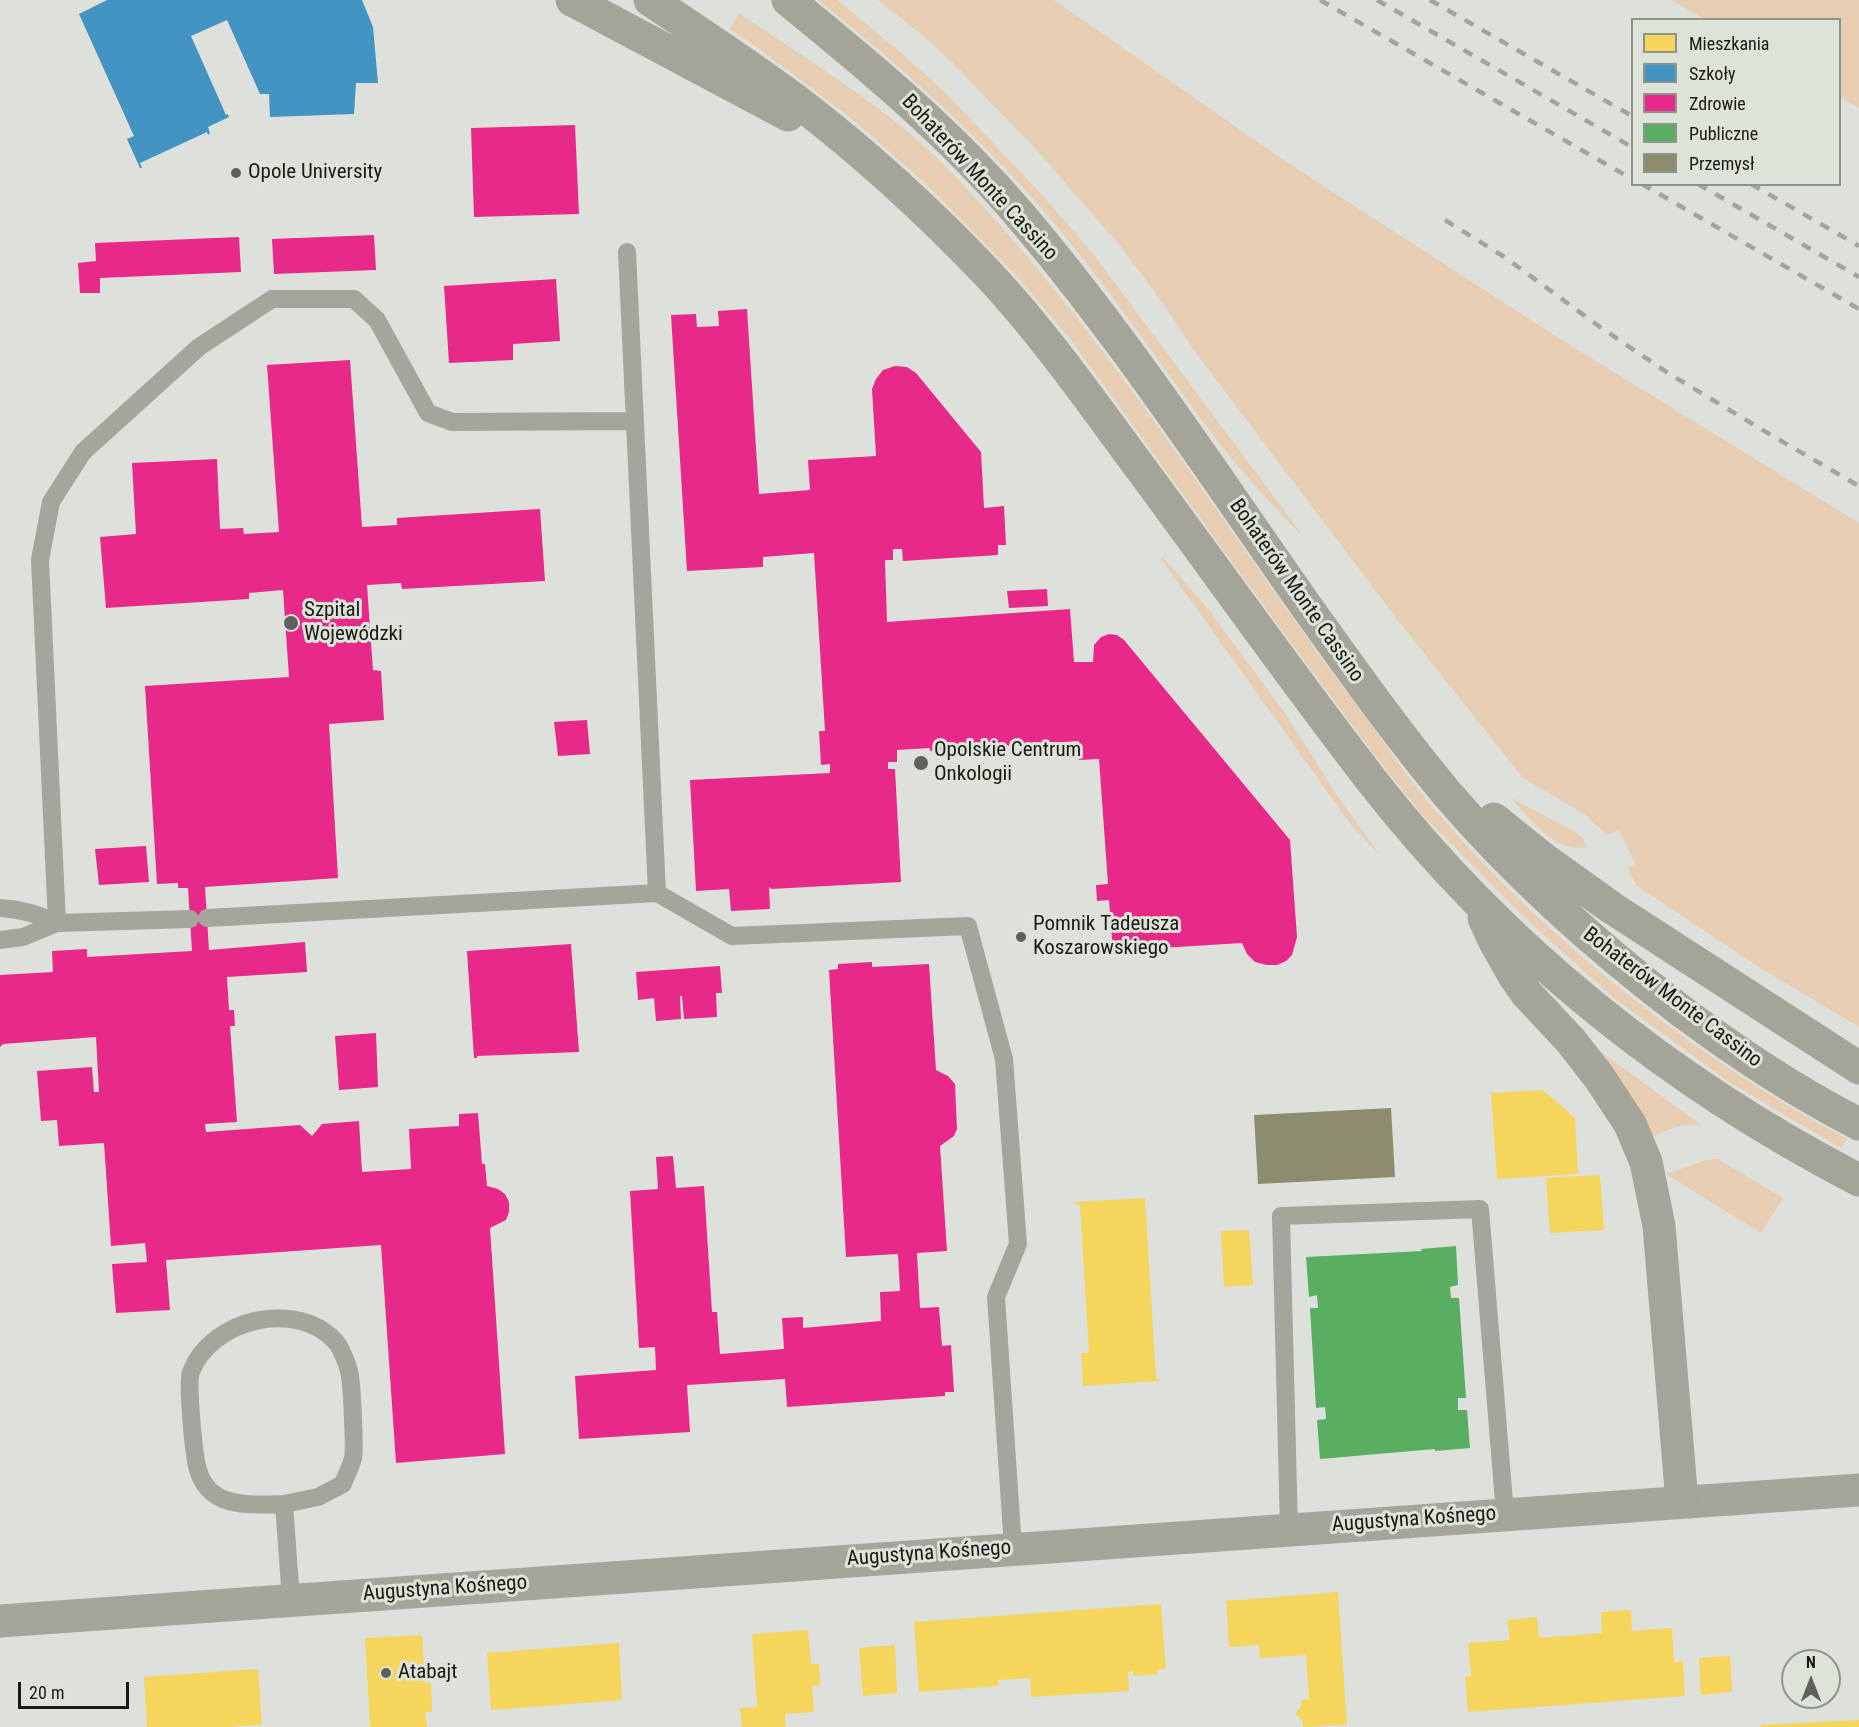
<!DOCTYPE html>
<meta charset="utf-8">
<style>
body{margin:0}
#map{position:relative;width:1859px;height:1727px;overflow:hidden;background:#dee1db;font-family:"Roboto Condensed",sans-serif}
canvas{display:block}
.legend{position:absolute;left:1631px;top:18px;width:210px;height:168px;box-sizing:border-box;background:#dde3d9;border:2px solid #8e938b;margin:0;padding:8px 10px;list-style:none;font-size:18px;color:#181a16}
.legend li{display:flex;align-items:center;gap:12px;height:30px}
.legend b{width:30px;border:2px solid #8e938b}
.north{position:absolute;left:1781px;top:1649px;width:60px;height:60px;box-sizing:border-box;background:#dde3d9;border:2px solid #8e938b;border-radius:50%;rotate:0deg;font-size:16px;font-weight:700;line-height:24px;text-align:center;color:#181a16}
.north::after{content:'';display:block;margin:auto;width:21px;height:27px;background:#5d605b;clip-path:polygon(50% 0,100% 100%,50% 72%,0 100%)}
.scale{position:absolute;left:18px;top:1682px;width:111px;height:27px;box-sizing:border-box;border:3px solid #181a16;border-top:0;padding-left:8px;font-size:18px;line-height:21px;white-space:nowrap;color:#181a16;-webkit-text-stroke:4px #dde3d9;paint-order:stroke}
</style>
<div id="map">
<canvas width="1859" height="1727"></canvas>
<ul class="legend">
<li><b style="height:16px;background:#f6d55c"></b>Mieszkania</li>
<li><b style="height:16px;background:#4393c3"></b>Szkoły</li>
<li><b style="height:16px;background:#e7298a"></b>Zdrowie</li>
<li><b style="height:16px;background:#5aae61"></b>Publiczne</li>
<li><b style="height:16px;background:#8c8c6e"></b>Przemysł</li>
</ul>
<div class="north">N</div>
<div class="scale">20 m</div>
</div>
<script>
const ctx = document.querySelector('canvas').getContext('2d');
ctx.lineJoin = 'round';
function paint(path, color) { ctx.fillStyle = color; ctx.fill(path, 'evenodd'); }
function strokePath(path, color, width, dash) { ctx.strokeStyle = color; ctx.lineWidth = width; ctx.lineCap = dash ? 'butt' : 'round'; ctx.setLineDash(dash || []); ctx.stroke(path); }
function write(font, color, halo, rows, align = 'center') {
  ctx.font = font + ' "Roboto Condensed",sans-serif'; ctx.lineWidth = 6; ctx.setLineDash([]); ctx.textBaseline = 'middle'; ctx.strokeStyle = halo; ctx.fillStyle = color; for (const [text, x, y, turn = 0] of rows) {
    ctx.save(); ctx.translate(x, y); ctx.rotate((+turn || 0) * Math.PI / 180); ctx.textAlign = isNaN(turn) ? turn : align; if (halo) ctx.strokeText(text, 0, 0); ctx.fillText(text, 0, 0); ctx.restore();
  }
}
paint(new Path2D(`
 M818 0H837L899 51 947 94 1043 196 1094 255 1303 536 1290 524C1264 495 1236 466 1213 435 1154 356 1100 274 1034 200 969 126 895 62 818 0Z
 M878 0H1054L1285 161 1557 337 1859 523V1027L1762 969 1636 885 1627 867 1636 865 1619 830 1607 835 1584 814 1523 778 1400 623 1196 353 1158 296 1121 247 1042 156 958 68 932 43Z
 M1671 0H1859V108L1840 97V20L1705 19Z
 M739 13C808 61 885 105 945 166 1108 332 1227 536 1368 720 1388 748 1408 778 1430 804 1516 906 1625 1000 1736 1073 1772 1097 1809 1118 1847 1139L1841 1148 1729 1082 1614 998 1525 918 1477 870 1421 813 1376 757 1272 617 1071 340 1014 273 923 181 851 118 758 48 730 29Z
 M1163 557 1208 609 1285 713 1338 797 1381 856 1352 826 1334 801 1161 559Z
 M1511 798 1577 833 1583 838 1586 847C1553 853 1531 819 1511 798Z
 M1597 1049 1704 1127C1684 1121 1669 1130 1651 1137Z
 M1718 1159 1783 1198 1761 1233 1666 1174 1706 1160Z`), '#e7cdb1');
paint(new Path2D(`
 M1543 1090 1575 1118 1578 1174 1497 1179 1491 1093Z
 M1600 1175 1604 1230 1550 1233 1546 1178Z
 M1145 1198 1156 1379H1159L1160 1381 1083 1386 1081 1353H1089L1080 1205H1076V1202Z
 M1249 1230 1253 1285 1224 1287 1221 1231Z
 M1338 1592 1347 1725 1303 1727 1302 1720 1295 1714 1301 1707V1700L1309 1699 1306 1655 1260 1658 1259 1645 1229 1647 1226 1601Z
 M1161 1604 1166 1669H1158V1674L1133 1676V1671L1128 1672 1129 1691 1031 1697 1030 1678 998 1680 999 1686 919 1692 914 1622Z
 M1631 1610 1632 1631 1672 1628 1674 1662 1683 1661 1685 1696 1468 1712 1465 1677 1471 1676 1468 1643 1510 1640 1507 1620 1537 1617 1539 1638 1602 1633 1601 1612Z
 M808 1630 811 1664H819L820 1685 812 1686 814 1712 785 1714 786 1727H742L740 1708 757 1707 752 1634Z
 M422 1635 425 1683H431L432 1712H425L427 1727H370L365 1638Z
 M619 1643 622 1700 491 1710 487 1653Z
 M895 1645 897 1693 863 1696 859 1648Z
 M1730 1656 1732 1692 1701 1695 1699 1658Z
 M258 1669 262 1725 229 1727H147L144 1677Z
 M1859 1720V1727H1761V1725Z`), '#f6d55c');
paint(new Path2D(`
 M107 0H362L373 27 378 83H356L354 114 270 117 269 94H260L227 20 191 36 226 115 228 114 229 117 208 127 210 133 208 135 207 132 140 163 142 168H140L127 139 134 136 79 14Z`), '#4393c3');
paint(new Path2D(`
 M575 125 579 214 474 217 471 128Z
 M374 235 376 270 274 274 272 239Z
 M239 237 241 272 100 278V293H80L78 263 96 261 95 243Z
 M556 279 560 341 513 344V360L449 363 444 286Z
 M747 309 759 494 810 490 808 460 876 456 872 389 876 379 883 370 895 366 907 367 916 373 981 452 984 508 1004 506 1006 545H998V555L903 561 902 549H893V560H885L887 622 1070 609 1074 662H1093L1094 645 1101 637 1109 634 1117 635 1124 640 1290 840 1297 937 1292 955 1286 961 1277 965H1267L1255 962 1247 954 1242 943 1113 951 1109 900 1097 901 1096 885 1108 884 1099 759 1079 760V741L930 751V748L897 750V762H888V769H895L901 882 771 889 769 887 770 909 731 911 729 889 696 891 690 780 830 773V764L821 765 819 731H825L814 553 763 557V567L687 571 671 315 696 314 697 327 719 326 718 311Z
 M350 360 362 527 397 525V518L540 509 545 581 402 589 401 583 367 585 373 670 381 671 384 720 329 724 338 878 205 887 209 950 305 942 307 972 227 977 229 1010H234L235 1026H230L237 1122 205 1124 206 1132 300 1125 312 1136 322 1124 359 1121 362 1172 411 1169 409 1129 459 1126V1114L478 1113 482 1164H485L487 1186 498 1189 505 1194 509 1202V1212L506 1220 490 1228 505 1454 396 1463 381 1245 166 1260 170 1310 116 1313 112 1264 147 1262 145 1243 111 1246 104 1143 59 1146 57 1120 41 1121 37 1071 92 1067 94 1092H99L96 1037 3 1044 0 1047V975L53 972 52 951 87 949V957L192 951 188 888H178V883L157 884 145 686 289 677 283 590 249 593V599L106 608 100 537 136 534 132 463 217 459 220 529 243 528 244 534 279 532 267 365Z
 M1047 589 1048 606 1009 608 1007 591Z
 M587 720 590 754 558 756 554 722Z
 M146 846 149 882 99 885 95 849Z
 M571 944 579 1052 477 1056V1058H474L467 951Z
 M872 962V967L929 964 936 1070 948 1076 955 1084 957 1129 954 1136 940 1146 947 1251 917 1253 920 1308 939 1307 942 1346 951 1345 954 1392H945V1396L787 1407 785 1379 687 1385 690 1432 579 1439 575 1376 656 1370 655 1347 639 1348 630 1191 658 1189 656 1157 673 1156 676 1188 704 1186 712 1312H717L720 1354 784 1349 782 1318 803 1317V1328L881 1321 880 1292 900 1291 898 1254 846 1257 829 970 838 969V964Z
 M720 966 722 993H716L717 1017 684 1019 682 996H680L681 1019 656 1021 654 998 638 1000 636 972Z
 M376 1033 378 1087 339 1090 335 1036Z`), '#e7298a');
paint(new Path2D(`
 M1456 1246 1458 1285 1450 1287 1451 1298H1459L1466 1398H1458V1410H1467L1470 1448 1435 1451V1449L1320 1459 1317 1420 1326 1419 1325 1407 1316 1408 1310 1308H1318L1317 1295 1309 1297 1306 1257 1422 1251 1421 1249Z`), '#5aae61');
paint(new Path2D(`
 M1391 1108 1395 1177 1258 1184 1254 1115Z`), '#8c8c6e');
strokePath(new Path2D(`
 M627 252 657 893
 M0 908C21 909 38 914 57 923
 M207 918 657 893 732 936 968 926 1004 1059 1018 1244 996 1297 1013 1548
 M57 923 40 560 51 502 83 452 199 347 272 299H354L377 320 428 413 452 422 635 421
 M0 940 23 937 57 923 190 919
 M284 1504C242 1505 200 1509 195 1454 193 1441 187 1382 191 1372 211 1319 297 1298 336 1342 341 1348 347 1363 349 1371 352 1382 355 1449 353 1458 351 1467 346 1475 343 1484L318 1497 284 1504 291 1600
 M1289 1529 1281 1216 1480 1209 1505 1514`), '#a6a59b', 18);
strokePath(new Path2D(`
 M0 1621 1859 1490`), '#a6a59b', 33);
strokePath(new Path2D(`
 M572 0 788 115
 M650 0C700 33 750 66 798 102 866 154 930 213 989 275 1046 336 1093 404 1142 470 1219 574 1293 679 1372 781 1502 948 1671 1083 1859 1180
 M788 0C869 66 951 134 1019 214 1128 342 1219 483 1316 620 1359 680 1402 740 1449 796 1518 876 1596 946 1680 1010 1736 1052 1796 1092 1859 1124
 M1494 819 1545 860 1612 908 1859 1068
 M1484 918 1494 940 1515 977 1527 994 1571 1041 1599 1077 1630 1124 1646 1162 1659 1226 1682 1502`), '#a5a499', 33);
strokePath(new Path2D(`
 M1320 0 1632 179
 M1377 0 1632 147
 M1430 0 1632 116
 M1642 184 1859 309
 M1698 184 1859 277
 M1751 184 1859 246
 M1445 220 1506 258 1600 327 1668 373 1771 435 1859 486`), '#a3a49d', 4.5, [10, 10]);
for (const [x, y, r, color] of [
 [236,173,6,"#5d605b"],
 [291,623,8,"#5d605b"],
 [921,763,8,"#5d605b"],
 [1021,937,6,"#5d605b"],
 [386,1673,6,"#5d605b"]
]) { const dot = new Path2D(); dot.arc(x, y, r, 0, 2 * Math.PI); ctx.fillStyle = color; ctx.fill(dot); strokePath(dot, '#dde3d9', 2); }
write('21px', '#181a16', '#dde3d9', [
 ["Opole University",248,173],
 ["Szpital",304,611],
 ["Wojewódzki",304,635],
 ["Opolskie Centrum",934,751],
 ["Onkologii",934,775],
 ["Pomnik Tadeusza",1033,925],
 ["Koszarowskiego",1033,949],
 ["Atabajt",398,1673]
], 'left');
write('21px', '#181a16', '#dde3d9', [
 ["Bohaterów Monte Cassino",979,178,47],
 ["Bohaterów Monte Cassino",1296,591,55],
 ["Bohaterów Monte Cassino",1672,998,37],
 ["Augustyna Kośnego",1414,1520,-4],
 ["Augustyna Kośnego",929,1554,-4],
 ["Augustyna Kośnego",445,1589,-4]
]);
</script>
